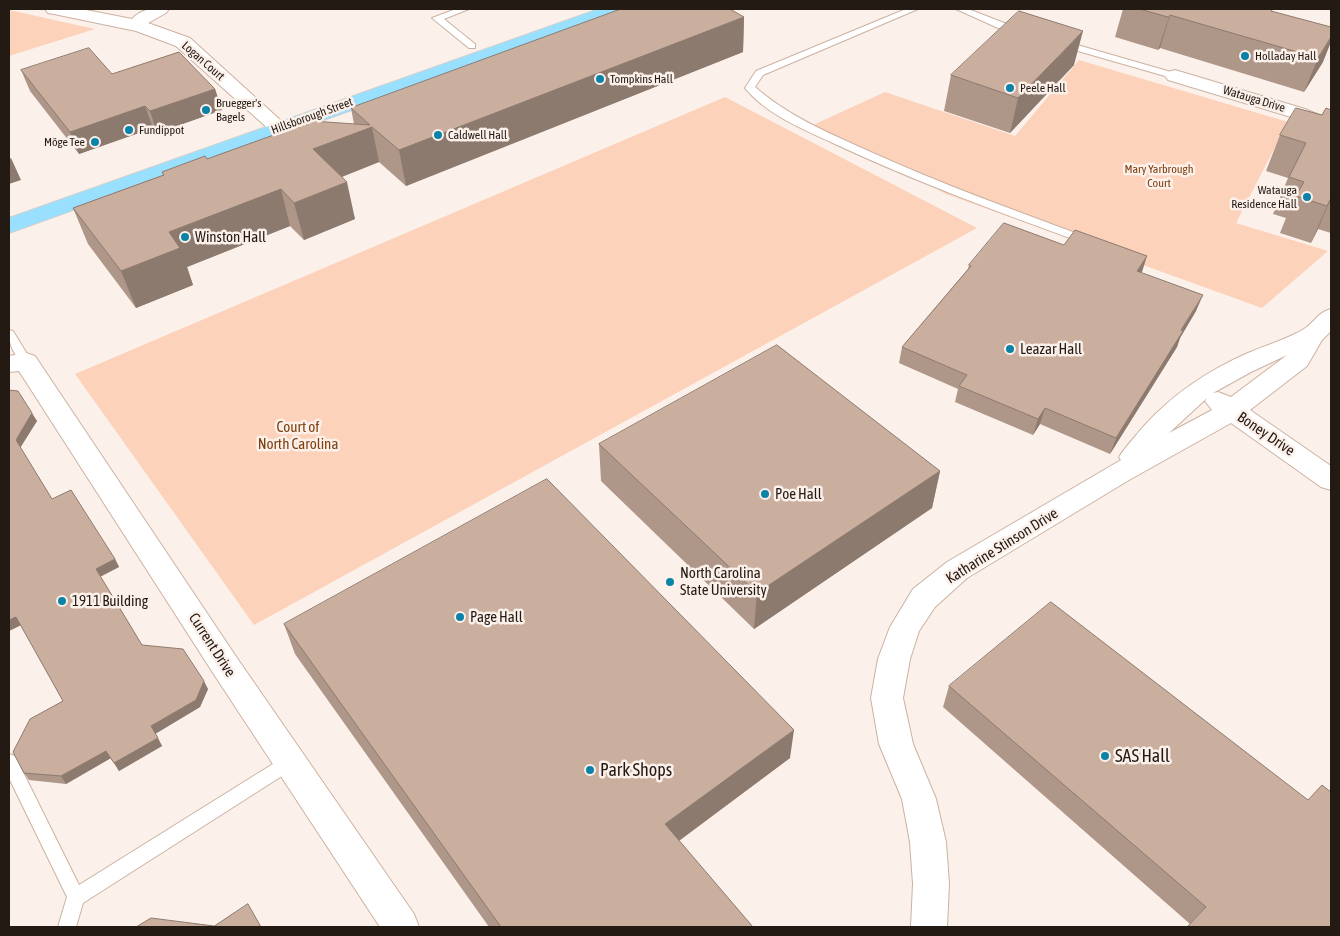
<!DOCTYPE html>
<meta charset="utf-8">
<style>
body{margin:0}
#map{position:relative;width:1340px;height:936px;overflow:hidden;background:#fcf1ea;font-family:"Asap Condensed",sans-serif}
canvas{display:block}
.frame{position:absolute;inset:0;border:10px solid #241a14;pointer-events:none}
</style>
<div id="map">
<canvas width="1340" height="936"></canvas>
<div class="frame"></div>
</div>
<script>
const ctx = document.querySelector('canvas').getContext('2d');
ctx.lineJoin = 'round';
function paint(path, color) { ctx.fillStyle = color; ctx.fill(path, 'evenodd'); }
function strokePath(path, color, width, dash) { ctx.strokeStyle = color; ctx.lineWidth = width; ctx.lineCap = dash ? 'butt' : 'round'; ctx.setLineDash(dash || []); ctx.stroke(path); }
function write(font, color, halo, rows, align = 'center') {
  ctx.font = font + ' "Asap Condensed",sans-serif'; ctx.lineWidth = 5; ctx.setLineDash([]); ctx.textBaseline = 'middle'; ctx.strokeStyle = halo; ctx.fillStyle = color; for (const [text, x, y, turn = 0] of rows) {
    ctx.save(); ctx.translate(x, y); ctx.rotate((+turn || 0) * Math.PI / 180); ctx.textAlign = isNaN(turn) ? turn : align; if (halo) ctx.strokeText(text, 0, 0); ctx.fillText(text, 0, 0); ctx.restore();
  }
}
paint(new Path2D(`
 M9 10 95 29 9 56Z
 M1079 60 1288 122 1236 223 1328 251 1262 308 946 194 813 125 885 92 1015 136Z
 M725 97 977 228 254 625 75 374Z`), '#fcd2bb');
const service = new Path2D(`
 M456 9H469L444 19 475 44V48H469L432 18Z
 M906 9H918L763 75 755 87C787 115 826 132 864 149 936 182 1011 209 1086 237L1088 239 1086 241H1078C996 211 914 181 835 144 805 130 767 115 745 88L756 71Z
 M956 9H968L1025 31 1020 34 998 28Z
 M1060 40 1178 74 1180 76 1178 78H1172L1057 45 1055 43Z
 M9 330 13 331 32 362 30 365H22C14 353 8 344 9 330Z
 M9 754 15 756 79 885 284 757 290 755 296 757 298 762 296 767 83 903 76 927H58L67 897 9 778Z`);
const minor = new Path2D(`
 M45 9H81L132 19C143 7 153 9 169 9L166 13 148 23 190 38 289 128 286 132 279 134 272 132 176 46 136 31 54 14 48 13Z
 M1175 70 1305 109 1331 120V133L1291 117 1168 80 1165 76 1168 72Z
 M1331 309V331L1322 340 1307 366 1250 410 1331 466V490L1321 487 1231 423 1129 480 967 578 935 607 919 631 910 659 903 698 913 744 936 799 946 842 949 884 947 927H911L913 884 910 842 902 799 879 744 871 698 878 659 890 627 913 589 947 562 1121 460 1119 457C1126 446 1135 437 1143 427 1173 394 1207 371 1248 353 1264 346 1290 338 1304 329 1315 322 1318 312 1331 309ZM1287 355 1231 397 1218 392 1213 393 1251 372ZM1207 398 1205 401 1212 410 1169 433Z
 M26 353 35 356 237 658 414 914 419 927H380L215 676 19 371 9 372V356Z`);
const primary = new Path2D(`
 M599 9H625L622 13 9 233V218Z`);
strokePath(service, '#ccb1a1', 2);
strokePath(minor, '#ccb1a1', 2);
strokePath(primary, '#d3d1d0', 2);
paint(service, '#fff');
paint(minor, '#fff');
paint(primary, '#98e0fd');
paint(new Path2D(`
 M1123 9H1273L1272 11 1323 62 1304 92 1160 48 1158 50 1115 37Z
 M744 17 743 52 406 186 379 162 342 177 355 219 304 240 290 226 187 267 193 285 136 308 88 244 73 208 163 175 162 172 207 159 354 124 351 108Z
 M1074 65 1010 133 944 111 951 75Z
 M21 70 112 74 215 89 222 110 157 133 153 128 79 154 30 91Z
 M1331 110V233L1318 229 1311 243 1280 233 1286 218 1273 214 1288 178 1266 171 1280 135Z
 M1064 245 1142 272 1141 273 1196 311 1180 338 1177 347 1110 454 1040 424 1033 435 955 402 958 389 899 363 902 347 968 269 969 265Z
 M9 390 37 421 20 448 52 499 115 559 119 567 100 576 142 645 208 689 200 707 155 734 162 746 119 771 111 758 66 784 29 780 24 773 63 701 21 625 9 631Z
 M599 444 940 471 932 508 754 629 601 481Z
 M284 624 790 758 679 841 753 927H489L295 654Z
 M949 686 1308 800 1190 924 943 707Z`), '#ae9689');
paint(new Path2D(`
 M1170 15 1160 48 1158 50 1169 17Z
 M744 17 743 52 406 186 399 150Z
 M1083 31 1074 65 1010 133 1018 98Z
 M1331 37V42L1323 62 1304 92 1318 58Z
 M215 89 222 110 157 133 150 111Z
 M145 106 153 128 79 154 70 132Z
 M372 127 379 162 321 185 313 149Z
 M11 158 21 180 9 184V159Z
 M347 182 355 219 304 240 294 203Z
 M281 189 290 226 187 267 193 285 136 308 121 271 169 232Z
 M1331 198 1318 229 1311 243 1327 206Z
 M1147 256 1142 272 1131 287 1137 271Z
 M1203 295 1196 311 1180 338 1177 347 1110 454 1116 438Z
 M1045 408 1040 424 1033 435 1038 419Z
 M32 413 37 421 20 448 16 440Z
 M940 471 932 508 754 629 757 593Z
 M115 559 119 567 100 577 96 569Z
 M16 617 21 625 9 631V620Z
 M204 681 208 689 200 707 155 734 151 726Z
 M794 730 790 758 665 851V824Z
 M158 738 162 746 119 771 114 763Z
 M106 751 111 758 66 784 61 776Z`), '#8d7a6f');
const building = new Path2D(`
 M621 9H730L744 17 399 150 372 127 313 149 347 182 294 203 281 189 169 232 180 248 121 271 73 208 164 175 162 172 205 156 207 159 293 128 297 120 370 125 351 108Z
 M1140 9H1273L1271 11 1331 27V37L1318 58 1170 15 1169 17Z
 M1019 11 1083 31 1018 98 951 75Z
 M89 48 112 74 179 52 215 89 150 111 145 106 70 132 21 70Z
 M1296 108 1322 115 1326 108 1331 110V198L1327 206 1296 196 1304 182 1289 177 1306 143 1280 135Z
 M1004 223 1064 245 1075 230 1147 256 1137 271 1203 295 1181 330 1183 331 1116 438 1045 408 1038 419 959 386 967 375 902 347 971 266 969 265Z
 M777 345 940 471 757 593 599 444Z
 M9 390 18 391 32 413 16 440 52 499 71 490 115 559 96 569 142 645 183 649 204 681 196 700 151 726 158 738 114 763 106 751 61 776 24 773 13 752 30 719 63 701 16 617 9 620Z
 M547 479 794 730 665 824 753 927H501L284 624Z
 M1051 602 1308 800 1322 785 1331 792V927H1187L1206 907 949 686Z
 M248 904 261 927H136L151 918 214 926Z`);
paint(building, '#caaf9f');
strokePath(building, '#8d7a6f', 1);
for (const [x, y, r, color] of [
 [1245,56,5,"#0b82a8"],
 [600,79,5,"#0b82a8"],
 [1010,88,5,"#0b82a8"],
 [206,110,5,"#0b82a8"],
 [129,130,5,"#0b82a8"],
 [438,135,5,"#0b82a8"],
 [95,142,5,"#0b82a8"],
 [1307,197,5,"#0b82a8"],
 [185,237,5,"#0b82a8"],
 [1010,349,5,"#0b82a8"],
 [765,494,5,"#0b82a8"],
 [670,582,5,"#0b82a8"],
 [62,601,5,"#0b82a8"],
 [460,617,5,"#0b82a8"],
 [1105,756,5,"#0b82a8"],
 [590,770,5,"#0b82a8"]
]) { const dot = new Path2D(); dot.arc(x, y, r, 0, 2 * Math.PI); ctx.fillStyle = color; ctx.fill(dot); strokePath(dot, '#fcf1ea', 2); }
write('12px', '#241a14', '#fcf1ea', [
 ["Holladay Hall",1255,56],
 ["Tompkins Hall",610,79],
 ["Peele Hall",1020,88],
 ["Bruegger's",216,103],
 ["Bagels",216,117],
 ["Fundippot",139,130],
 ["Caldwell Hall",448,135],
 ["Möge Tee",85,142,"right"],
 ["Watauga",1297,190,"right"],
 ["Residence Hall",1297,204,"right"]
], 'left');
write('12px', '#241a14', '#fcf1ea', [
 ["Logan Court",203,61,41],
 ["Watauga Drive",1254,99,17],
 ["Hillsborough Street",312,116,-20]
]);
write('12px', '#803f0f', '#fcf1ea', [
 ["Mary Yarbrough",1159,169],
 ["Court",1159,183]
]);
write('15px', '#241a14', '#fcf1ea', [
 ["Winston Hall",195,237],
 ["Leazar Hall",1020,349],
 ["Poe Hall",775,494],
 ["North Carolina",680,573],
 ["State University",680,590],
 ["1911 Building",72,601],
 ["Page Hall",470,617]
], 'left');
write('15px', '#803f0f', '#fcf1ea', [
 ["Court of",298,427],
 ["North Carolina",298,444]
]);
write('15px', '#241a14', '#fcf1ea', [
 ["Boney Drive",1266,434,34],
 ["Katharine Stinson Drive",1002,546,-32],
 ["Current Drive",212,645,57]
]);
write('18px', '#241a14', '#fcf1ea', [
 ["SAS Hall",1115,756],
 ["Park Shops",600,770]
], 'left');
</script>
